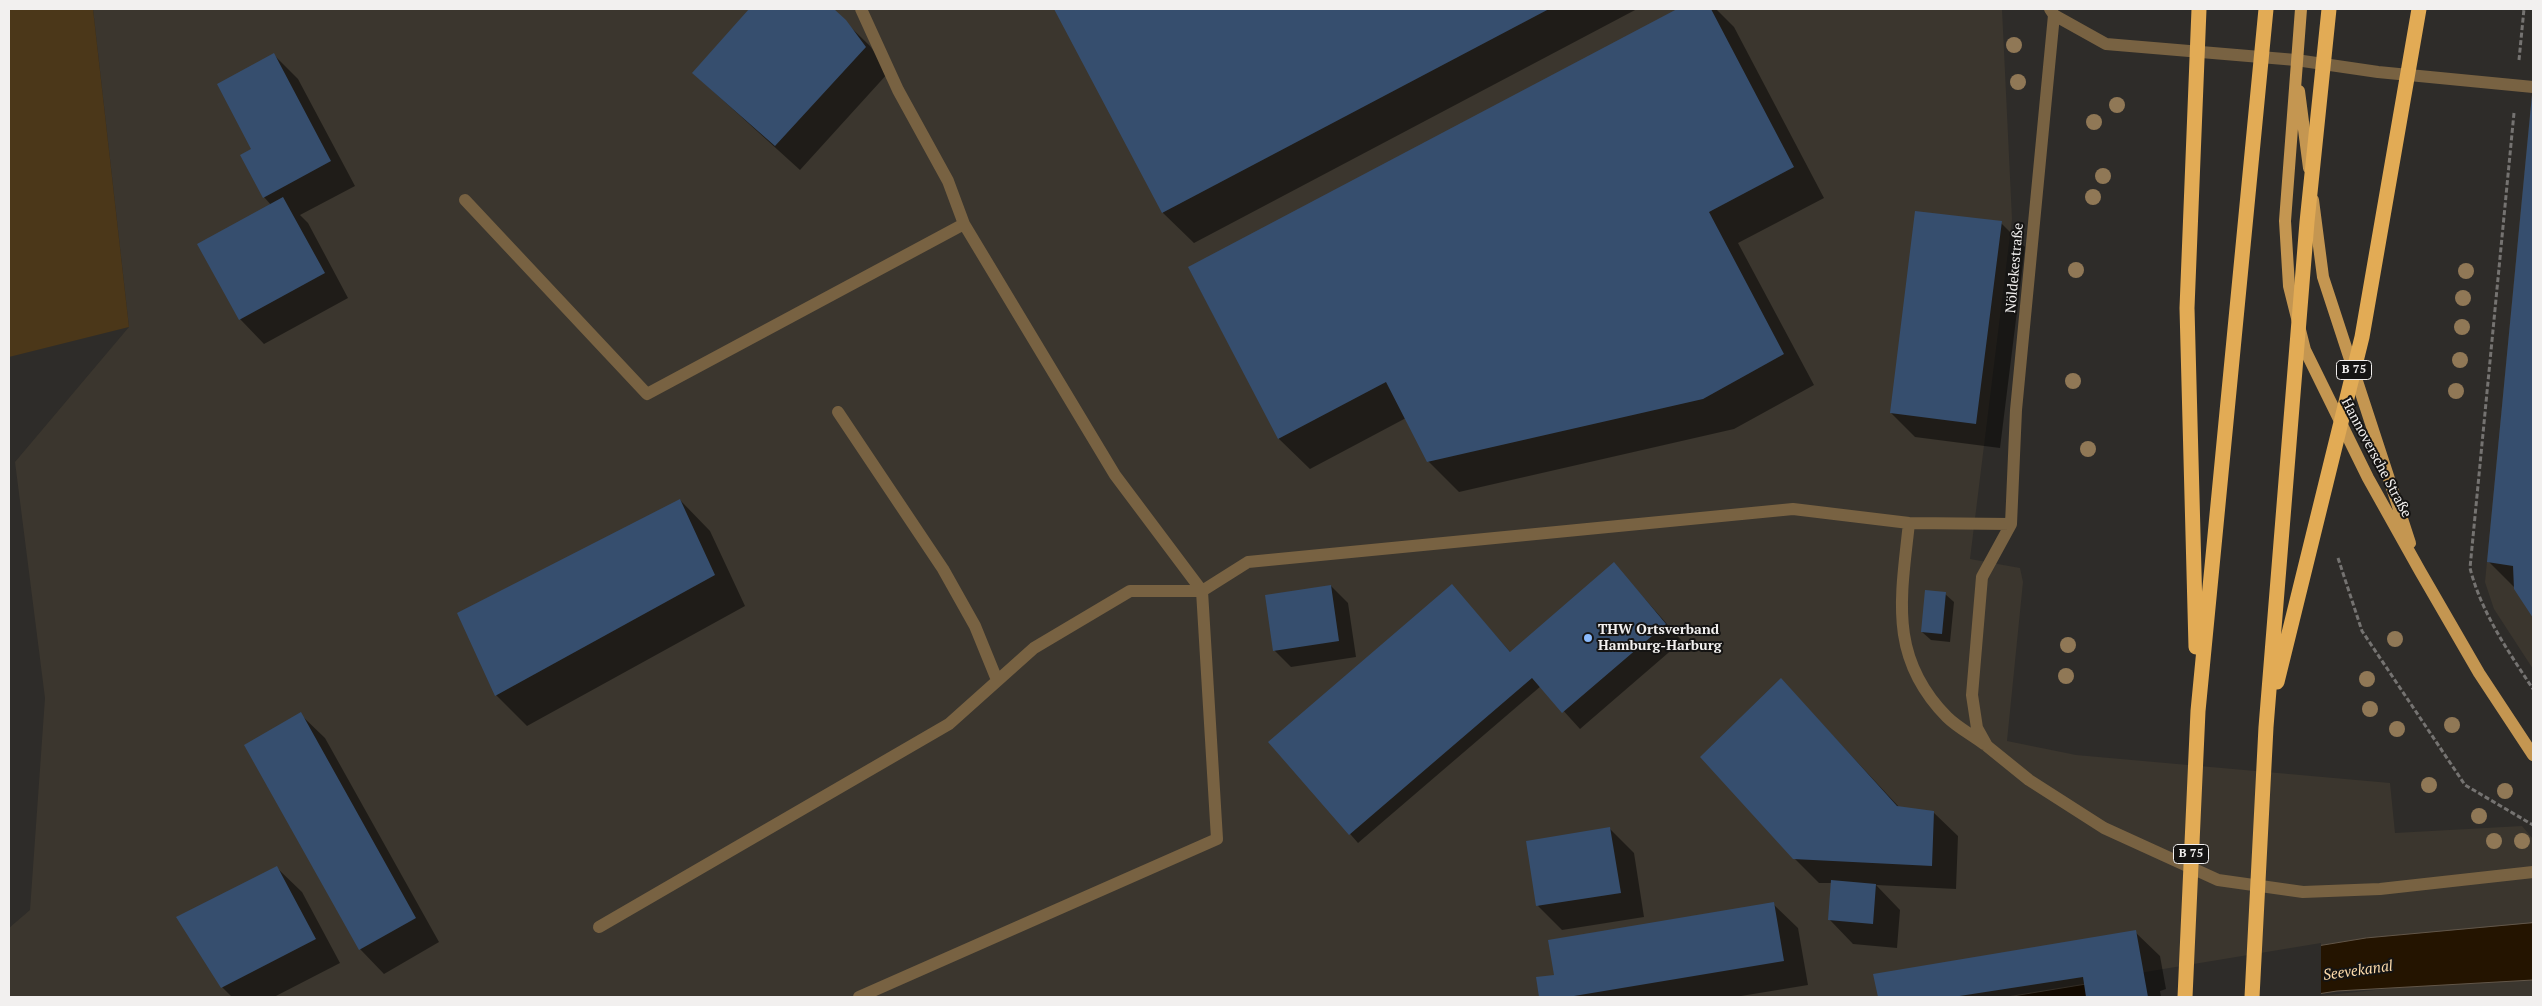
<!DOCTYPE html>
<meta charset="utf-8">
<style>
body{margin:0}
#map{position:relative;width:2542px;height:1006px;overflow:hidden;background:#2e2c29;font-family:"PT Serif",serif}
canvas{display:block}
.frame{position:absolute;inset:0;border:10px solid #f2f0ef;pointer-events:none}
</style>
<div id="map">
<canvas width="2542" height="1006"></canvas>
<div class="frame"></div>
</div>
<script>
const ctx = document.querySelector('canvas').getContext('2d');
ctx.lineJoin = 'round';
function paint(path, color) { ctx.fillStyle = color; ctx.fill(path, 'evenodd'); }
function strokePath(path, color, width, dash) { ctx.strokeStyle = color; ctx.lineWidth = width; ctx.lineCap = dash ? 'butt' : 'round'; ctx.setLineDash(dash || []); ctx.stroke(path); }
function write(font, color, halo, rows, align = 'center') {
  ctx.font = font + ' "PT Serif",serif'; ctx.lineWidth = 4; ctx.setLineDash([]); ctx.textBaseline = 'middle'; ctx.strokeStyle = halo; ctx.fillStyle = color; for (const [text, x, y, turn = 0] of rows) {
    ctx.save(); ctx.translate(x, y); ctx.rotate((+turn || 0) * Math.PI / 180); ctx.textAlign = isNaN(turn) ? turn : align; if (halo) ctx.strokeText(text, 0, 0); ctx.fillText(text, 0, 0); ctx.restore();
  }
}
paint(new Path2D(`
 M93 9H2002L2012 219 1970 559 2020 568 2023 582 2007 741 2076 755 2390 783 2395 833 2522 826 2533 839V923L2366 938 2007 997H9V928L30 910 45 698 15 462 129 327Z
 M2533 82V669L2494 609 2485 582Z
 M2533 973V997H2310Z`), '#3b362e');
paint(new Path2D(`
 M9 9H93L129 327 9 357Z`), '#4b3719');
const water = new Path2D(`
 M2533 923V980L2337 991 2298 997H2007L2366 938Z`);
paint(water, '#241400');
strokePath(water, '#625648', 1);
paint(new Path2D(`
 M2321 943V996L2120 997 2121 976Z`), '#2e2c29');
paint(new Path2D(`
 M750 9H832L870 46 889 72 800 170 693 73Z
 M1056 9H1637L1194 243 1163 213Z
 M1679 9H1716L1734 27 1824 198 1738 243 1814 385 1734 429 1459 492 1428 461 1406 418 1310 469 1279 439 1189 268Z
 M274 55 298 79 355 186 300 215 308 223 348 298 264 344 240 319 271 205 264 197 253 150Z
 M2533 105V616L2515 588 2488 561Z
 M2001 223 2025 247 2000 448 1915 437 1891 413Z
 M680 500 710 531 745 606 527 726 496 695Z
 M1614 564 1682 641 1580 729 1541 686 1358 843 1270 742 1452 586 1511 653Z
 M1331 586 1348 603 1356 657 1291 667 1274 650Z
 M1945 594 1954 602 1950 642 1931 640 1922 632Z
 M1781 680 1899 807 1933 812 1958 836 1956 889 1876 885 1900 910 1897 948 1853 944 1829 919 1832 883H1819L1794 858Z
 M300 714 325 738 439 942 384 974 360 949Z
 M1610 829 1634 853 1644 917 1562 930 1538 906Z
 M277 868 302 892 340 963 274 997H232L222 987Z
 M1773 904 1798 928 1808 985 1735 997H1540L1537 979 1556 976Z
 M2135 932 2160 956 2166 989 2160 991 2161 997H1880L1875 975Z`), '#0007');
paint(new Path2D(`
 M749 9H834L846 20 866 47 775 146 692 73Z
 M1054 9H1549L1162 213Z
 M1677 9H1711L1794 167 1709 212 1784 354 1703 399 1427 462 1386 382 1278 439 1188 267Z
 M274 53 331 161 263 198 240 155 251 149 217 84Z
 M2532 95H2533V618L2514 589 2513 566 2487 562Z
 M283 197 325 273 239 320 197 244Z
 M1915 211 2002 221 1976 424 1890 413Z
 M680 499 715 575 495 696 457 613Z
 M1614 562 1666 624 1562 713 1532 678 1349 835 1268 742 1452 584 1510 652Z
 M1331 585 1339 641 1273 651 1265 595Z
 M1925 590 1946 592 1942 634 1921 632Z
 M1781 678 1897 806 1934 811 1932 866 1793 859 1700 757Z
 M301 712 416 918 359 950 244 745Z
 M1610 827 1621 893 1536 906 1526 841Z
 M277 866 316 939 221 988 176 917Z
 M1831 880 1876 884 1873 924 1828 920Z
 M1774 902 1784 961 1568 997H1539L1536 977 1554 975 1548 940Z
 M2136 930 2148 997H2086L2083 977 1953 997H1878L1873 974Z`), '#364e6e');
strokePath(new Path2D(`
 M2519 60 2524 9
 M2514 113 2470 568C2481 612 2508 651 2533 689
 M2338 558 2362 631 2465 785 2533 825`), '#757371', 3, [5, 2.5]);
strokePath(new Path2D(`
 M861 9 898 90 948 181 964 224
 M2050 9 2054 15 2016 410 2011 524 1982 577 1972 695 1977 728 1987 746 2029 780 2104 828 2218 880 2303 892 2380 889 2533 872
 M2054 15 2106 44 2296 60 2378 72 2533 87
 M465 200 647 394 964 224 1115 475 1202 591
 M838 412 943 569 975 626 997 680
 M1909 523C1901 598 1888 657 1947 717 1957 727 1972 735 1984 744
 M599 927 949 724 1034 648 1130 591H1202
 M859 997 1217 839 1202 591 1248 562 1793 509 1909 523 2011 524`), '#786242', 12);
strokePath(new Path2D(`
 M2301 9 2285 221 2289 286 2305 350 2368 478 2420 571 2479 673 2533 755
 M2299 91 2309 168
 M2313 200 2323 277 2410 543`), '#c49651', 12);
strokePath(new Path2D(`
 M2196 647 2187 308 2199 9
 M2277 682 2362 337 2419 9
 M2185 997 2198 711 2266 9
 M2252 997 2266 727 2307 222 2329 9`), '#e2ab55', 15);
ctx.fillStyle = '#907856';
for (const [x, y] of [
 [2014,45],
 [2018,82],
 [2117,105],
 [2094,122],
 [2103,176],
 [2093,197],
 [2076,270],
 [2466,271],
 [2463,298],
 [2462,327],
 [2460,360],
 [2073,381],
 [2456,391],
 [2088,449],
 [2395,639],
 [2068,645],
 [2066,676],
 [2367,679],
 [2370,709],
 [2452,725],
 [2397,729],
 [2429,785],
 [2505,791],
 [2479,816],
 [2494,841],
 [2522,841]
]) { ctx.beginPath(); ctx.arc(x, y, 8, 0, 2 * Math.PI); ctx.fill(); }
for (const [x, y, r, color] of [
 [1588,638,5,"#8abafc"]
]) { const dot = new Path2D(); dot.arc(x, y, r, 0, 2 * Math.PI); ctx.fillStyle = color; ctx.fill(dot); strokePath(dot, '#151413', 2); }
for (const [x, y, w] of [
 [2354,370,35],
 [2191,854,35]
]) { const box = new Path2D(); box.roundRect(x - w / 2, y - 9.5, w, 19, 4); ctx.fillStyle = '#151413'; ctx.fill(box); strokePath(box, '#f2f0ef', 1); }
write('bold 12px', '#f2f0ef', null, [
 ["B 75",2354,370],
 ["B 75",2191,854]
]);
write('14px', '#f2f0ef', '#151413', [
 ["Nöldekestraße",2015,268,-85],
 ["Hannoversche Straße",2376,458,62]
]);
write('bold 14px', '#f2f0ef', '#151413', [
 ["THW Ortsverband",1598,630],
 ["Hamburg-Harburg",1598,646]
], 'left');
write('italic 15px', '#fcdaaa', '#151413', [
 ["Seevekanal",2358,971,-8]
]);
</script>
